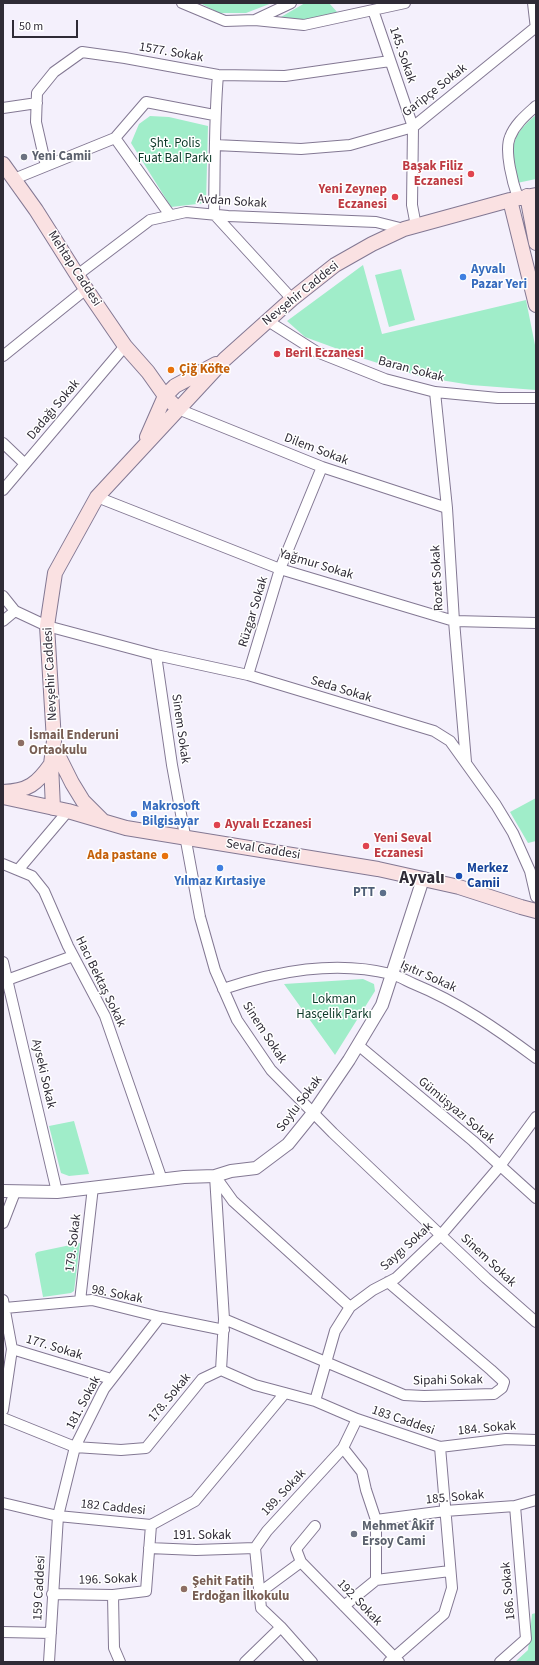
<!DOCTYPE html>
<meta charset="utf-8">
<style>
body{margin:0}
#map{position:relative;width:539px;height:1665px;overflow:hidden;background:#f4f0fc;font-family:"Source Sans 3",sans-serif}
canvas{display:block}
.frame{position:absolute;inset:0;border:4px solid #2f2b36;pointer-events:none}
.scale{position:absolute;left:12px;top:20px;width:66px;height:18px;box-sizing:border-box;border:2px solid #2f2b36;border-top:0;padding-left:5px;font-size:12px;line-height:14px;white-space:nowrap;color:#2f2b36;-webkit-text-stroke:3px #fff;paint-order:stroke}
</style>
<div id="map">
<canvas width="539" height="1665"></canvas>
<div class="frame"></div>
<div class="scale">50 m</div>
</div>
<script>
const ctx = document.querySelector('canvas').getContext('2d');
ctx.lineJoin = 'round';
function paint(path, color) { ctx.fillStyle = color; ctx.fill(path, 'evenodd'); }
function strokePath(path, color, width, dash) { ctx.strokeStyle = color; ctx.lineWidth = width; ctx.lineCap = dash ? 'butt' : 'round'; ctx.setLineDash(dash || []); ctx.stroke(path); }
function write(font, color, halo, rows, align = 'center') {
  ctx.font = font + ' "Source Sans 3",sans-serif'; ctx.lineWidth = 3; ctx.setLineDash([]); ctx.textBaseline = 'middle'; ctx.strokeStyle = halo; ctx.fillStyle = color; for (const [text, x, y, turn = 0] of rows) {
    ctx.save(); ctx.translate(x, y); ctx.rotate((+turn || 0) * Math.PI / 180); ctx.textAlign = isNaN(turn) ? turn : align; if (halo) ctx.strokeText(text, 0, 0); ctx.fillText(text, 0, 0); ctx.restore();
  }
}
paint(new Path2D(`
 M200 3H272L246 13H219Z
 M305 3H329L338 13 304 21H274Z
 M536 115V179L517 183C511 151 508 137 536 115Z
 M150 116 169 117 208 126 206 203 171 207 131 143 139 124Z
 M363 265 382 334 526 300 536 350V390L471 385 422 377 365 359 305 337 287 321Z
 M401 269 415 320 389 327 375 275Z
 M536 798V841L528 843 510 812Z
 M363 979 374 984 375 991 335 1055 284 984Z
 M74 1121 89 1174 69 1176 61 1173 49 1126Z
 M80 1243 74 1291 71 1293 43 1297 35 1254 37 1252Z
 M536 1613V1662H515L528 1650 532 1614Z`), '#a0edc9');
const minor = new Path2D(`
 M182 3 225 21 255 20 291 3
 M533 3 536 29
 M373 10 413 127 412 205 416 226
 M255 20 304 25 405 3
 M218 75C214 121 215 168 214 214L292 299
 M3 108 37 103
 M115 138 170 215
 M215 145 301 149 350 145 413 127 536 27
 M46 166 36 122 37 93 54 72 82 52 125 58 218 75 285 76 390 61
 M14 179 115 138 146 102 214 115
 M518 198C513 184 504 151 510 137 515 124 526 115 536 106
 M76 276 150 220 186 212 228 216 376 222 404 229
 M268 321 317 352 385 379 435 392 498 398H536
 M3 356 86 289
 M435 392 447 508 454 621 466 762
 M178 409 322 467 447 508
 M3 443 25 464
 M3 490 125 346
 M97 497 280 569 454 621 536 623
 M3 596 15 611
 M3 621 15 611 47 626 156 655 248 675 434 731 450 741 496 805 513 833 530 871 536 897
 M156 655 172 765 200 917 215 970 237 1020 271 1070 333 1133 486 1278 536 1322
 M248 675 280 569 322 467
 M3 864 32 876 44 891 68 946 105 1016 162 1180
 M18 870 68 811
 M3 962 57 1192
 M7 980 73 956
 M223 989C277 971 335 960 391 974 399 976 407 981 414 984 458 1002 497 1029 536 1058
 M358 1045 473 1141 536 1198
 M215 1176 224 1319 221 1370
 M215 1176 233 1201 350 1307
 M3 1223 15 1192
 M3 1300 12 1349 3 1410
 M80 1301 93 1187
 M5 1308 92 1300 160 1317 224 1330
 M224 1319 404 1395 424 1396 494 1394 502 1388 504 1382 491 1370 388 1282
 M12 1349 111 1379
 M221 1370 255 1385 315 1401 357 1419 440 1447 452 1588 444 1614 389 1662
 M315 1401 335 1331 350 1307 373 1290 396 1278 441 1235 500 1166 536 1117
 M3 1418 75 1447 121 1450 146 1448 202 1379 221 1370
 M440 1447 506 1439 536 1440
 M343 1448 362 1472 366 1490 376 1520V1580
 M3 1503 58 1516 151 1525 195 1501 285 1393
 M376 1520 445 1511 515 1506 536 1500
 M315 1526 296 1549 301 1562 399 1662
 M149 1548 196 1550 255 1548
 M259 1593 301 1562
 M52 1594 113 1595 146 1591 151 1525
 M113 1595 114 1648 120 1662
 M344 1606 376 1580 450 1571
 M3 1632 51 1633
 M49 1662 58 1516 75 1447 104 1389 160 1317
 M245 1662 281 1627
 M312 1662 281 1627 261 1608 255 1548 267 1531 343 1448 357 1419
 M500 1662 526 1639 515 1506`);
const tertiary = new Path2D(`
 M3 1191 57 1192 184 1177 215 1176 231 1171 256 1168 288 1144 313 1113 349 1060 382 1005 423 879`);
const secondary = new Path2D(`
 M3 164 36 210 86 289 125 346 148 372 165 396 178 409
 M527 196 536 243
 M510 200 536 305
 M147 437 165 396 175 386 216 364
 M60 759 72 783 83 801 103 821
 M3 792C28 791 37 784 51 764
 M3 797 68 811 126 828 378 869 459 887 521 907 536 911
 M53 808 51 764 54 741 47 626 55 573 97 497 225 359 292 299 335 265 372 244 404 229 510 200 536 195`);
strokePath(minor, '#837893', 12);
strokePath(tertiary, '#837893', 14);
strokePath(secondary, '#837893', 16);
strokePath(minor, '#fff', 10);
strokePath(tertiary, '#fff', 12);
strokePath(secondary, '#fae1e2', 14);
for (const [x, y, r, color] of [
 [24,157,4,"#6b7280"],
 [471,174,4,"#e0444e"],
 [395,197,4,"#e0444e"],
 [463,277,4,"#3f7fe0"],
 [277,354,4,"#e0444e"],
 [171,370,4,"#e8710a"],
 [21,743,4,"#8d6e63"],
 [134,814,4,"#3f7fe0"],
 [217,825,4,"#e0444e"],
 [366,846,4,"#e0444e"],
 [165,856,4,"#e8710a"],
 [220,868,4,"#3f7fe0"],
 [459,876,4,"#1a4fb4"],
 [383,893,4,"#5c6f8a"],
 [354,1534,4,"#6b7280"],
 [184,1589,4,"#8d6e63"]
]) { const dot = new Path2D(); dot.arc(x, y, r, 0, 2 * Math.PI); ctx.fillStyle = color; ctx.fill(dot); strokePath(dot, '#fff', 1.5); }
write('13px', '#2f2b36', '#fff', [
 ["1577. Sokak",171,53,10],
 ["145. Sokak",402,55,71],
 ["Garipçe Sokak",435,91,-38],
 ["Avdan Sokak",232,202,4],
 ["Mehtap Caddesi",74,269,57],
 ["Nevşehir Caddesi",301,294,-39],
 ["Baran Sokak",411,370,15],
 ["Dadağı Sokak",54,410,-50],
 ["Dilem Sokak",316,450,21],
 ["Yağmur Sokak",316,565,17],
 ["Rozet Sokak",438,578,-93],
 ["Rüzgar Sokak",254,612,-73],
 ["Nevşehir Caddesi",51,674,-93],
 ["Seda Sokak",341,690,17],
 ["Sinem Sokak",180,729,82],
 ["Seval Caddesi",263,850,9],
 ["Işıtır Sokak",428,977,24],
 ["Hacı Bektaş Sokak",100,982,64],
 ["Sinem Sokak",264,1033,57],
 ["Ayseki Sokak",43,1074,77],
 ["Soylu Sokak",300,1104,-53],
 ["Gümüşyazı Sokak",456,1111,40],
 ["179. Sokak",74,1243,-83],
 ["Saygı Sokak",407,1247,-42],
 ["Sinem Sokak",488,1261,43],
 ["98. Sokak",117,1295,11],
 ["177. Sokak",54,1348,17],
 ["Sipahi Sokak",448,1381,-1],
 ["178. Sokak",170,1398,-50],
 ["181. Sokak",84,1403,-62],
 ["183 Caddesi",403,1421,19],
 ["184. Sokak",487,1429,-5],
 ["189. Sokak",284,1493,-47],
 ["185. Sokak",455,1498,-5],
 ["182 Caddesi",113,1508,6],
 ["191. Sokak",202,1536],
 ["196. Sokak",108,1580,-2],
 ["159 Caddesi",40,1588,-87],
 ["186. Sokak",509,1591,-95],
 ["192. Sokak",359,1603,46]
]);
write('13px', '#0c3928', '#fff', [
 ["Şht. Polis",175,144],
 ["Fuat Bal Parkı",175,159],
 ["Lokman",334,1000],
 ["Hasçelik Parkı",334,1015]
]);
write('bold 13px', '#5b616d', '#fff', [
 ["Yeni Camii",32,157],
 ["Mehmet Âkif",362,1527],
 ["Ersoy Cami",362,1542]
], 'left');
write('bold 13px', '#be3a42', '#fff', [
 ["Başak Filiz",463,167,"right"],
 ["Eczanesi",463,182,"right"],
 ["Yeni Zeynep",387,190,"right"],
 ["Eczanesi",387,205,"right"],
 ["Beril Eczanesi",285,354],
 ["Ayvalı Eczanesi",225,825],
 ["Yeni Seval",374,839],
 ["Eczanesi",374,854]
], 'left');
write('bold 13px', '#366cbe', '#fff', [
 ["Ayvalı",471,270],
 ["Pazar Yeri",471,285],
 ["Makrosoft",142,807],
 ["Bilgisayar",142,822],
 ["Yılmaz Kırtasiye",220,882,"center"]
], 'left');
write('bold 13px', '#c56008', '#fff', [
 ["Çiğ Köfte",179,370],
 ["Ada pastane",157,856,"right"]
], 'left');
write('bold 13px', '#785e54', '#fff', [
 ["İsmail Enderuni",29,736],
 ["Ortaokulu",29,751],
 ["Şehit Fatih",192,1582],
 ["Erdoğan İlkokulu",192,1597]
], 'left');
write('bold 13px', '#164399', '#fff', [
 ["Merkez",467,869],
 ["Camii",467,884]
], 'left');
write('bold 13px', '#4e5e75', '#fff', [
 ["PTT",375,893]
], 'right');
write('bold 17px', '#2f2b36', '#fff', [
 ["Ayvalı",422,879]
]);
</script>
